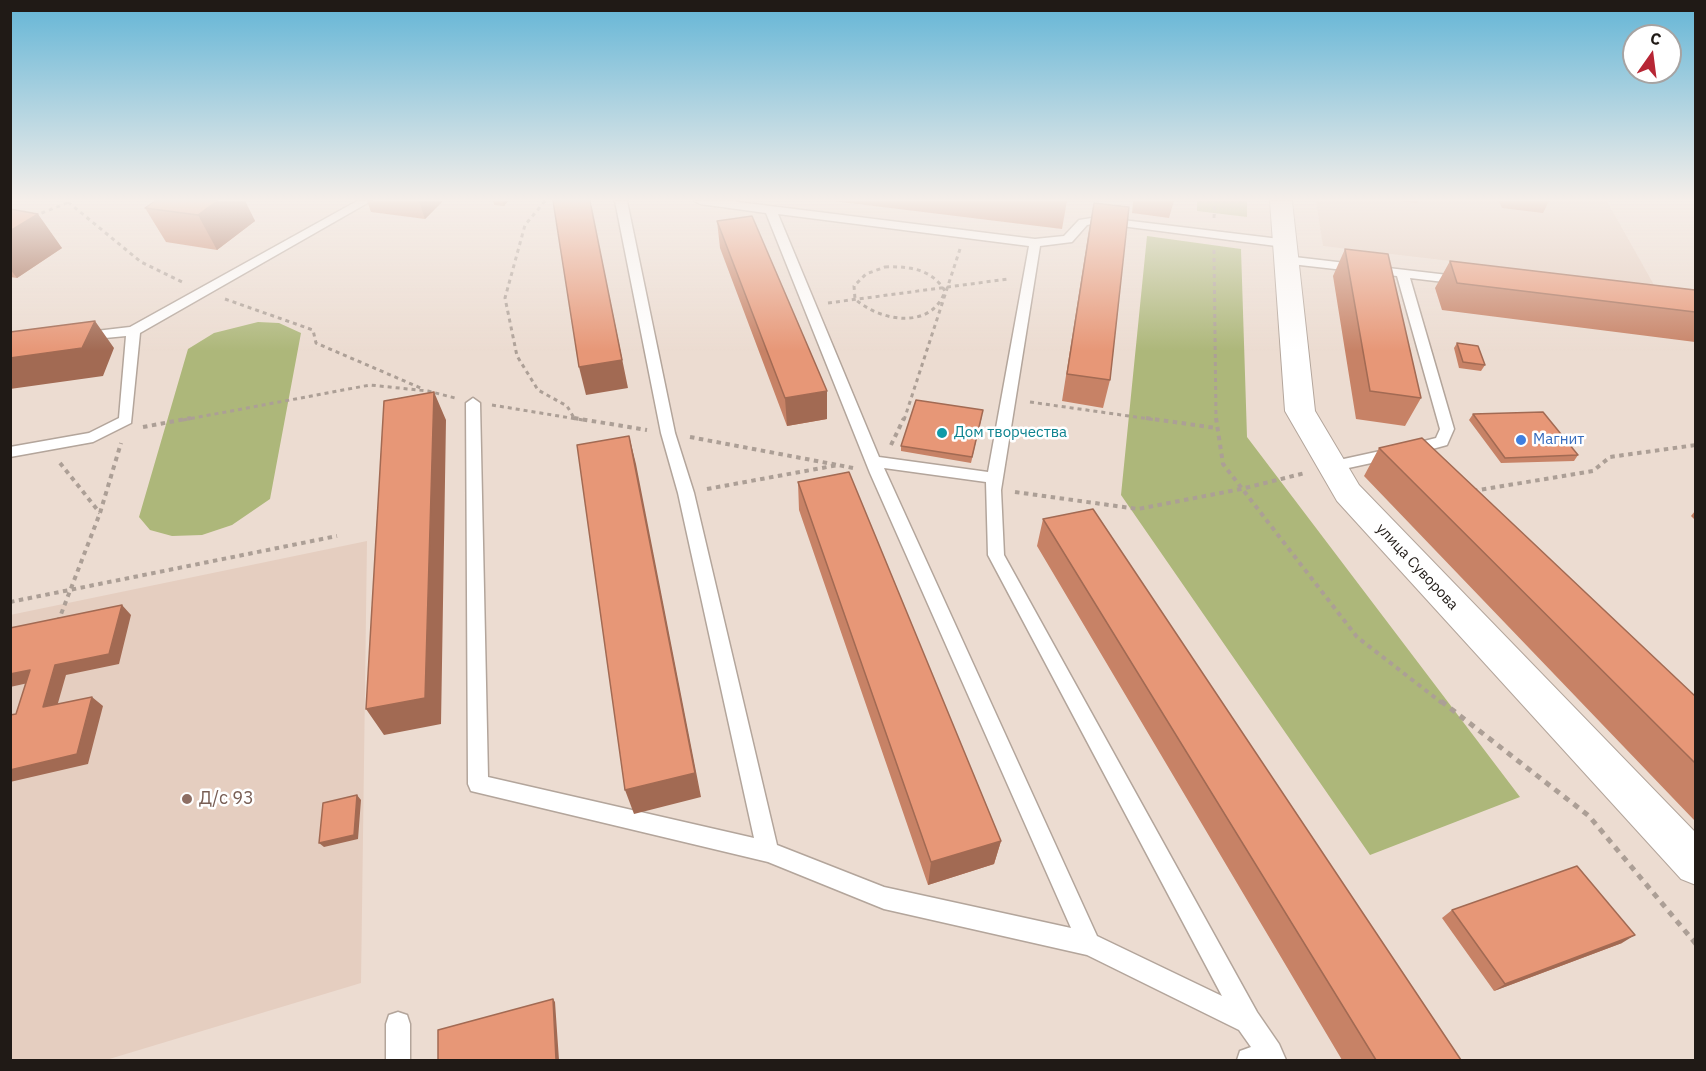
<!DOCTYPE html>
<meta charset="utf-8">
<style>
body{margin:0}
#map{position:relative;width:1706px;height:1071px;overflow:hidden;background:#ecdcd1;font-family:"IBM Plex Sans",sans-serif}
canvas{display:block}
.frame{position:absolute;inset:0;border:12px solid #201a16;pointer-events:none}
.north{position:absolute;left:1622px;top:24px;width:60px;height:60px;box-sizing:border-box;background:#fff;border:2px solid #a6a3a2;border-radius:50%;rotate:14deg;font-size:16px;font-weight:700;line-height:24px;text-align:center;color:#201a16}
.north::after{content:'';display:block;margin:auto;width:21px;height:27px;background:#b72635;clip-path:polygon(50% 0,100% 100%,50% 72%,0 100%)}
</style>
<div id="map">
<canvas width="1706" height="1071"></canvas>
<div class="frame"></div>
<div class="north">С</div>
</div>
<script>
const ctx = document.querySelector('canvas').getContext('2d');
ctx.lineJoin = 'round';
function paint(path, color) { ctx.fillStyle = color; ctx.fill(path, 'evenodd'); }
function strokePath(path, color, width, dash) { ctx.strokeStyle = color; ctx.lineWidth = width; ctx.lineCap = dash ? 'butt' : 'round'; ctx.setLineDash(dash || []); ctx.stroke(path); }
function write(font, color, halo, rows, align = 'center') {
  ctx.font = font + ' "IBM Plex Sans",sans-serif'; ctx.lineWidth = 5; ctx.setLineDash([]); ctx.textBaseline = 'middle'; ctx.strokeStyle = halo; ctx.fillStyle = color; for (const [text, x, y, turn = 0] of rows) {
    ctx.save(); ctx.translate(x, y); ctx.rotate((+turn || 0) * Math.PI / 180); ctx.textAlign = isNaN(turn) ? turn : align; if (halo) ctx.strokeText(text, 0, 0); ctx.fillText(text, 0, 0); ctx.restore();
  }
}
paint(new Path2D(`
 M1316 201H1607L1654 285 1323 246Z
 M367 541 361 983 106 1060H11L10 615Z`), '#e5cec0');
paint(new Path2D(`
 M1197 201H1247V217L1197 211Z
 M1147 236 1241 249 1247 437 1520 797 1370 855 1121 495Z
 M258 322 279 323 301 333 270 499 232 525 202 535 172 536 150 530 139 517 188 349 214 333Z`), '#adb77a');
const service = new Path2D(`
 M357 201H371L140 333 131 423 93 442 10 457V447L89 433 119 418 126 336 84 340 77 336 79 333 130 327Z
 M615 201H627L675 433 694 493 777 845 884 887 1071 928 870 473 766 213 700 204 695 201H730L1035 239 1064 236 1079 220 1098 217 1288 240V246L1284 247 1098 223 1087 225 1072 242 1040 246 1001 490 1004 555 1257 1012 1279 1044 1286 1060H1237L1240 1051 1251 1047 1239 1030 1087 955 884 909 768 862 471 791 468 784 466 403 473 398 480 403 488 777 754 838 678 493 661 433ZM778 214 1029 246 988 472 879 457ZM884 468 986 482 988 555 1222 996 1097 936Z
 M1286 256 1465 277 1467 280 1461 284 1410 278 1454 429 1447 445 1425 451 1417 446 1420 442 1436 438 1440 429 1397 276 1282 263V257Z
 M1394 448 1402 453 1399 457 1330 472 1322 467 1330 462Z
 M398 1012 407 1015 410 1024V1060H386V1024L389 1015Z`);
const tertiary = new Path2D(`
 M1270 201H1292L1315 411 1359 485 1696 833V885L1681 879 1337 501 1285 411Z`);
strokePath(service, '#b3a59b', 3);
strokePath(tertiary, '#b3a59b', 2);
strokePath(new Path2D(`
 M545 201 525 225 505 298 517 356 538 390 567 406 574 418
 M68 202 141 262 182 282
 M34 216 69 202
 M1214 218 1215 201
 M1214 250 1216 420
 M885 267C909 266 932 269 945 291 932 330 881 322 855 299L854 286 866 274Z
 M225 299 313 330 316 343 423 389
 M828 303 1008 279
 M1030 402 1157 420
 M492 405 583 420
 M183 420 370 385 428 391 455 398
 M904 420 960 249`), '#ac9f96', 3, [4, 4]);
strokePath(new Path2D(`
 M574 418 647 430
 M1146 418 1216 428
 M1216 418 1223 464 1357 637 1442 703
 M143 427 191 418
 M690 437 838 465
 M891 445 904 418
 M60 463 100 513
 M707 489 838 465 853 468
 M1473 491 1593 471 1610 457 1696 445
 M1015 492 1138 509 1241 489 1305 473
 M10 602 337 536
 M58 622 100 513 121 443`), '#ac9f96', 4, [4.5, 4.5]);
strokePath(new Path2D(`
 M1441 701 1589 816 1696 944`), '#ac9f96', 5, [6, 6]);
paint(service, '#fff');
paint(tertiary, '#fff');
paint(new Path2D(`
 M155 201H245L255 221 217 250 166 242 145 208Z
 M367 201H443L425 219 371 212Z
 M493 201H508L504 206 494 205Z
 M833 201H1067L1062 229Z
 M1133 201H1174L1169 218 1132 213Z
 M1401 201H1418L1417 203Z
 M1499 201H1549L1543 213 1502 208Z
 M1094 203 1110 380 1103 408 1062 401 1089 229Z
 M10 209 62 248 17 278 10 277Z
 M717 221 827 391V419L787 426 720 248Z
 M1345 249 1421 398 1405 426 1356 419 1333 276Z
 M1450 261 1695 290V342L1442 310 1435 288Z
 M1457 343 1485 365 1481 371 1459 368 1454 348Z
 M1473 414 1578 455 1574 461 1501 463 1469 420Z
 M982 416 971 463 901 451V446Z
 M1379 448 1695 696V821L1364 476Z
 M798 482 1001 841 994 864 928 885 799 510Z
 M1695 511V520L1691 516Z
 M1043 519 1461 1060H1342L1037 546Z
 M1452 910 1622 943 1494 991 1442 918Z`), '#c78266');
paint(new Path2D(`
 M217 201H245L255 221 217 250 198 215Z
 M419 201H443L425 219Z
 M502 201H508L504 206Z
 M590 201 628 388 586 395 579 367Z
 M38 214 62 248 17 278 10 269V231Z
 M95 321 114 348 103 376 10 389V358Z
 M827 391V419L787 426 785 398Z
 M434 392 446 420 441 724 384 735 366 709Z
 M629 436 636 464 701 797 634 814 625 790Z
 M122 605 131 615 119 664 66 675 54 717 43 707 55 665Z
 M30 670 42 680 10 687V674Z
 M92 697 103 706 88 764 10 782V770Z
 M357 795 361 800 358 839 324 847 319 843Z
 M1001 841 994 864 928 885 931 862Z
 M1635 935 1622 943 1494 991 1505 984Z
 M553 999 555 1002 559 1060H556Z`), '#a26a53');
const building = new Path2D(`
 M155 201H217L198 215 145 208Z
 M553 201H590L622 360 579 367Z
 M1094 203 1129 207 1110 380 1067 374Z
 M10 209 38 214 10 231Z
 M752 216 827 391 785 398 717 221Z
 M1345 249 1388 254 1421 398 1370 391Z
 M1450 261 1695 290V312L1457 283Z
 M95 321 82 348 10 358V332Z
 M1457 343 1478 346 1485 365 1463 362Z
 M434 392 425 698 366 709 384 401Z
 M916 400 983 410 972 457 901 446Z
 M1543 412 1578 455 1505 458 1473 414Z
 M629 436 695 773 625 790 577 445Z
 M1422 438 1695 696V763L1379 448Z
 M849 472 1001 841 931 862 798 482Z
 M1093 509 1461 1060H1376L1043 519Z
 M122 605 109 654 55 665 43 707 92 697 77 754 10 770V715L16 714 30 670 10 674V628Z
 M357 795 354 835 319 843 323 803Z
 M1577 866 1635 935 1505 984 1452 910Z
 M553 999 556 1060H438V1030Z`);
paint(building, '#e79777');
strokePath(building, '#a26a53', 1.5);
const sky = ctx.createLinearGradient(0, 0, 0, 351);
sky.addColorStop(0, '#63b5d6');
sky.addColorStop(0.57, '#f6efea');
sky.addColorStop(1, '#f6efea00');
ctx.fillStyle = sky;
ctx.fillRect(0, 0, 1706, 351);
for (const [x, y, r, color] of [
 [942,433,6,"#0f9aa8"],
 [1521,440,6,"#3f7fe0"],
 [187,799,6,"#8d6e63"]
]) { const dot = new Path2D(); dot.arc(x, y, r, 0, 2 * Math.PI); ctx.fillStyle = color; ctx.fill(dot); strokePath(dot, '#fff', 2); }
write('15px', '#0d838f', '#fff', [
 ["Дом творчества",954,433]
], 'left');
write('15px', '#366cbe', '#fff', [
 ["Магнит",1533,440]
], 'left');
write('15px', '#201a16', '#fff', [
 ["улица Суворова",1417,567,47]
]);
write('18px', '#785e54', '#fff', [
 ["Д/с 93",199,799]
], 'left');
</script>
